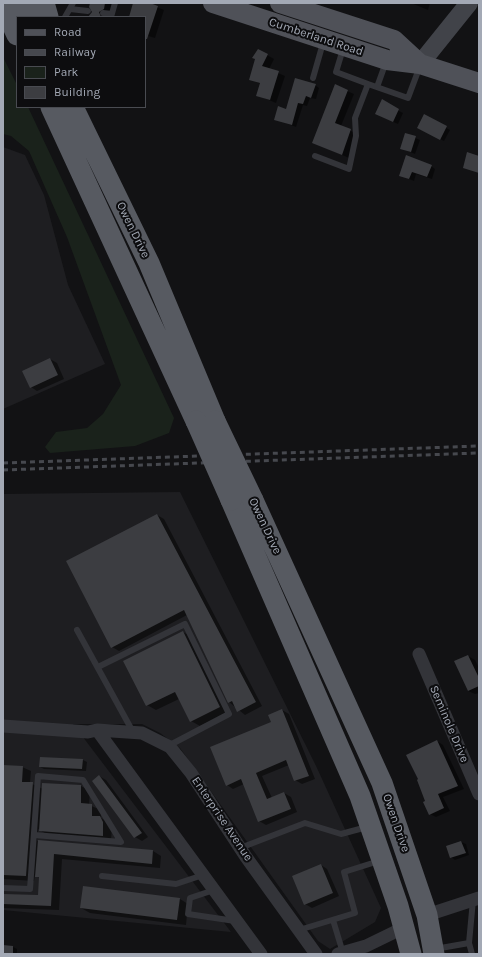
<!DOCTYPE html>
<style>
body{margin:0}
#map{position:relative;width:482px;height:957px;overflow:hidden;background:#121214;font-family:Karla,sans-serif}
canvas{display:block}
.frame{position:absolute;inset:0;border:4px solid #a3a9b5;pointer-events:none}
.legend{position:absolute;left:16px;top:16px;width:130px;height:92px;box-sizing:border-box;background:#0d0d0f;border:1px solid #494b51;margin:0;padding:5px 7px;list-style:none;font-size:12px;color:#a3a9b5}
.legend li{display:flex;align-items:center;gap:8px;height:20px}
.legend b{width:20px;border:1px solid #494b51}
</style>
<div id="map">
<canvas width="482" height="957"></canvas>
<div class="frame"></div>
<ul class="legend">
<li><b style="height:5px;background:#4f5158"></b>Road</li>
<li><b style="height:5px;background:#46484e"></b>Railway</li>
<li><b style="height:11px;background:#1a221b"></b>Park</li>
<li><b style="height:11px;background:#3c3d41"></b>Building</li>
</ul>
</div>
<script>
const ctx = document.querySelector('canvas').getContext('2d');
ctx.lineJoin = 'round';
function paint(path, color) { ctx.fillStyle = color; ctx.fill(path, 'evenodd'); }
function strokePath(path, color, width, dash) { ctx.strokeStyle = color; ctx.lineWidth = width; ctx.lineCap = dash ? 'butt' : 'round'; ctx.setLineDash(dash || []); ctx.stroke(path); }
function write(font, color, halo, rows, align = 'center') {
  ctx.font = font + ' Karla,sans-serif'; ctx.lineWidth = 4; ctx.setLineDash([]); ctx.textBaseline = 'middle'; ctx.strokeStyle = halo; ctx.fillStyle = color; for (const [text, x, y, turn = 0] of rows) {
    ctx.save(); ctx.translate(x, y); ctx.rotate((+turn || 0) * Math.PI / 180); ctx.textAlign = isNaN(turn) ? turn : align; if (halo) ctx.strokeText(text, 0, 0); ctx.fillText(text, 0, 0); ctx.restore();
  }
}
paint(new Path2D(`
 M3 147 25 155 44 195 68 285 105 364 3 409Z
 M180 492 317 768 381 908 375 922 330 949 318 941 180 748 160 733 142 724H73L231 932 3 910V494Z`), '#1e1e21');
paint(new Path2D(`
 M3 57 17 85V107H28L174 418 169 433 135 446 50 453 45 447 56 432 87 428 103 414 121 385 67 237 29 151 11 136 3 134Z`), '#1a221b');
paint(new Path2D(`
 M91 3H112L110 12 105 17H89L94 12Z
 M135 3H147L164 10 155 38 145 35V17H130Z
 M411 3H430L428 10Z
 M258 50 274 59 269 69 285 76 276 103 257 95 261 84 250 79Z
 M315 85 319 88 316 99 310 98 307 106 303 105 296 127 275 119Z
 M347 91 354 94 341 126 357 134 349 158 313 142Z
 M395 109 403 113 398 124 380 116Z
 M424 116 450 130 444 141 418 128Z
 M406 134 420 140 415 154 401 148Z
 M431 166 435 169 432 179 416 174 414 181 400 175Z
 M50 359 57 363 64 379 37 391 31 387Z
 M157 515 164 519 262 706 245 715 229 702 187 615 119 651 112 647Z
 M183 632 192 637 229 712 200 726 191 721 179 699 156 710 147 705Z
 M468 656 475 660 479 668V693L475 694 468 691Z
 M282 710 289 714 315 779 302 784 295 780 289 765 262 776 272 798 284 793 291 797 297 812 266 825 259 821 244 784 233 789 227 785Z
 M437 741 443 745 464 789 443 797 450 811 436 817 430 814 426 802Z
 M83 760 87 762 86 771 44 769 40 767Z
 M3 766 22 767 31 771 30 783 43 789 81 786 90 791 89 805 101 810V818L109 823 112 828 111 840 48 835 38 829 37 841 153 851 161 856 160 868 62 859 59 910 3 908V895L39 896 40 878 35 875 34 881 3 879Z
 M99 776 106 780 148 837 142 841 135 837 93 781Z
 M461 842 466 844 469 855 455 860 451 857Z
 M321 865 327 869 339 896 312 908 305 904Z
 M180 899 188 904 186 925 90 913 81 908Z
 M3 946 13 947 17 949V954H3Z`), '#0007');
paint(new Path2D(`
 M90 3H105L104 9 99 12 101 17H88L92 12 89 7Z
 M133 3H150L158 6 147 39H145V17H129Z
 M258 49 268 54 262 66 279 71 270 100 256 96 260 83 249 80 255 59 252 58Z
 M295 78 316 84 311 98 306 96 303 104 298 103 292 125 274 120 278 106 286 109Z
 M335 84 348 90 335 123 351 129 342 155 312 143Z
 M382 99 399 109 393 122 375 114Z
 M424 114 447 126 440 140 417 128Z
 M405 133 416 136 411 152 400 149Z
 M467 152 479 156V173L463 168Z
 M406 155 432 165 427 177 412 172 409 179 399 176Z
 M50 358 58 375 30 388 22 371Z
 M157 514 256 702 237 712 232 701 228 703 184 610 111 648 66 561Z
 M183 631 220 707 190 722 175 692 146 706 123 661Z
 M468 655 479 678V686L468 691 454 661Z
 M282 709 309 776 294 781 286 760 256 773 267 799 284 792 291 809 258 822 241 779 226 786 210 747 271 722 268 715Z
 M437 740 458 786 438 794 444 808 429 815 423 802 425 801 417 780 418 779 406 755Z
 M40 757 83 759 82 769 39 767Z
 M3 765 23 766 22 782H33L26 876 3 875Z
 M99 775 142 833 134 838 92 781Z
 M42 783 81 785V803L92 804V816H100L103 822V836L39 831Z
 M38 840 153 850 152 864 54 854 51 906 3 904V894L38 895 39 877H35Z
 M461 841 466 853 450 858 446 846Z
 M321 864 333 893 304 905 292 876Z
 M83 886 180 898 177 920 80 908Z
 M3 945 13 946V954H3Z`), '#3c3d41');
strokePath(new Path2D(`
 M70 9 88 11
 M103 13 112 14
 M65 17 73 3
 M111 17 115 3
 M313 78 323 43
 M368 84 408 98 420 66
 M377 87 386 62
 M315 156 349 169 356 136 355 118 368 84 336 72 343 49
 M77 630 133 732
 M98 667 185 624 229 714 168 746
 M240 848 305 823 341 834 367 827
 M102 876 176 884 203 875
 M3 888 30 889 38 776 83 780 121 842 34 835
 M214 890 190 898 188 914 235 921
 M333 920 343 953
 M299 930 355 913 344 872 379 861
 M469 943 473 900
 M435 949 469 943 472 954`), '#333439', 6);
strokePath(new Path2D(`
 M419 654 479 794
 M3 726 88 732 97 730 261 954
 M97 730 142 733 170 747 191 773 246 857 316 954
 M427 915 479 898
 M338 954 366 946 403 928`), '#333439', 13);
strokePath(new Path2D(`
 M420 64 469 3`), '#414349', 18);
strokePath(new Path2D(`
 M213 3 387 60 420 64 479 83
 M280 3 394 40 420 64`), '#4f5158', 20);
strokePath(new Path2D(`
 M24 3 31 17
 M44 3 48 17
 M3 5 17 35
 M51 107 196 421
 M73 107 149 263 215 421
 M231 500 360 796 398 906 411 954
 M253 500 382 783 427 915 434 954`), '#575a61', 21);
strokePath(new Path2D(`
 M3 463 479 446
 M3 470 479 453`), '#46484e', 3, [5, 4]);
strokePath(new Path2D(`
 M196 421 231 500
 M215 421 253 500`), '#575a61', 21);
write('12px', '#a3a9b5', '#0d0d0f', [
 ["Cumberland Road",316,37,18],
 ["Owen Drive",133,230,64],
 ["Owen Drive",265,526,65],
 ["Seminole Drive",449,724,67],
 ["Enterprise Avenue",222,819,56],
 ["Owen Drive",396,823,71]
]);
</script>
